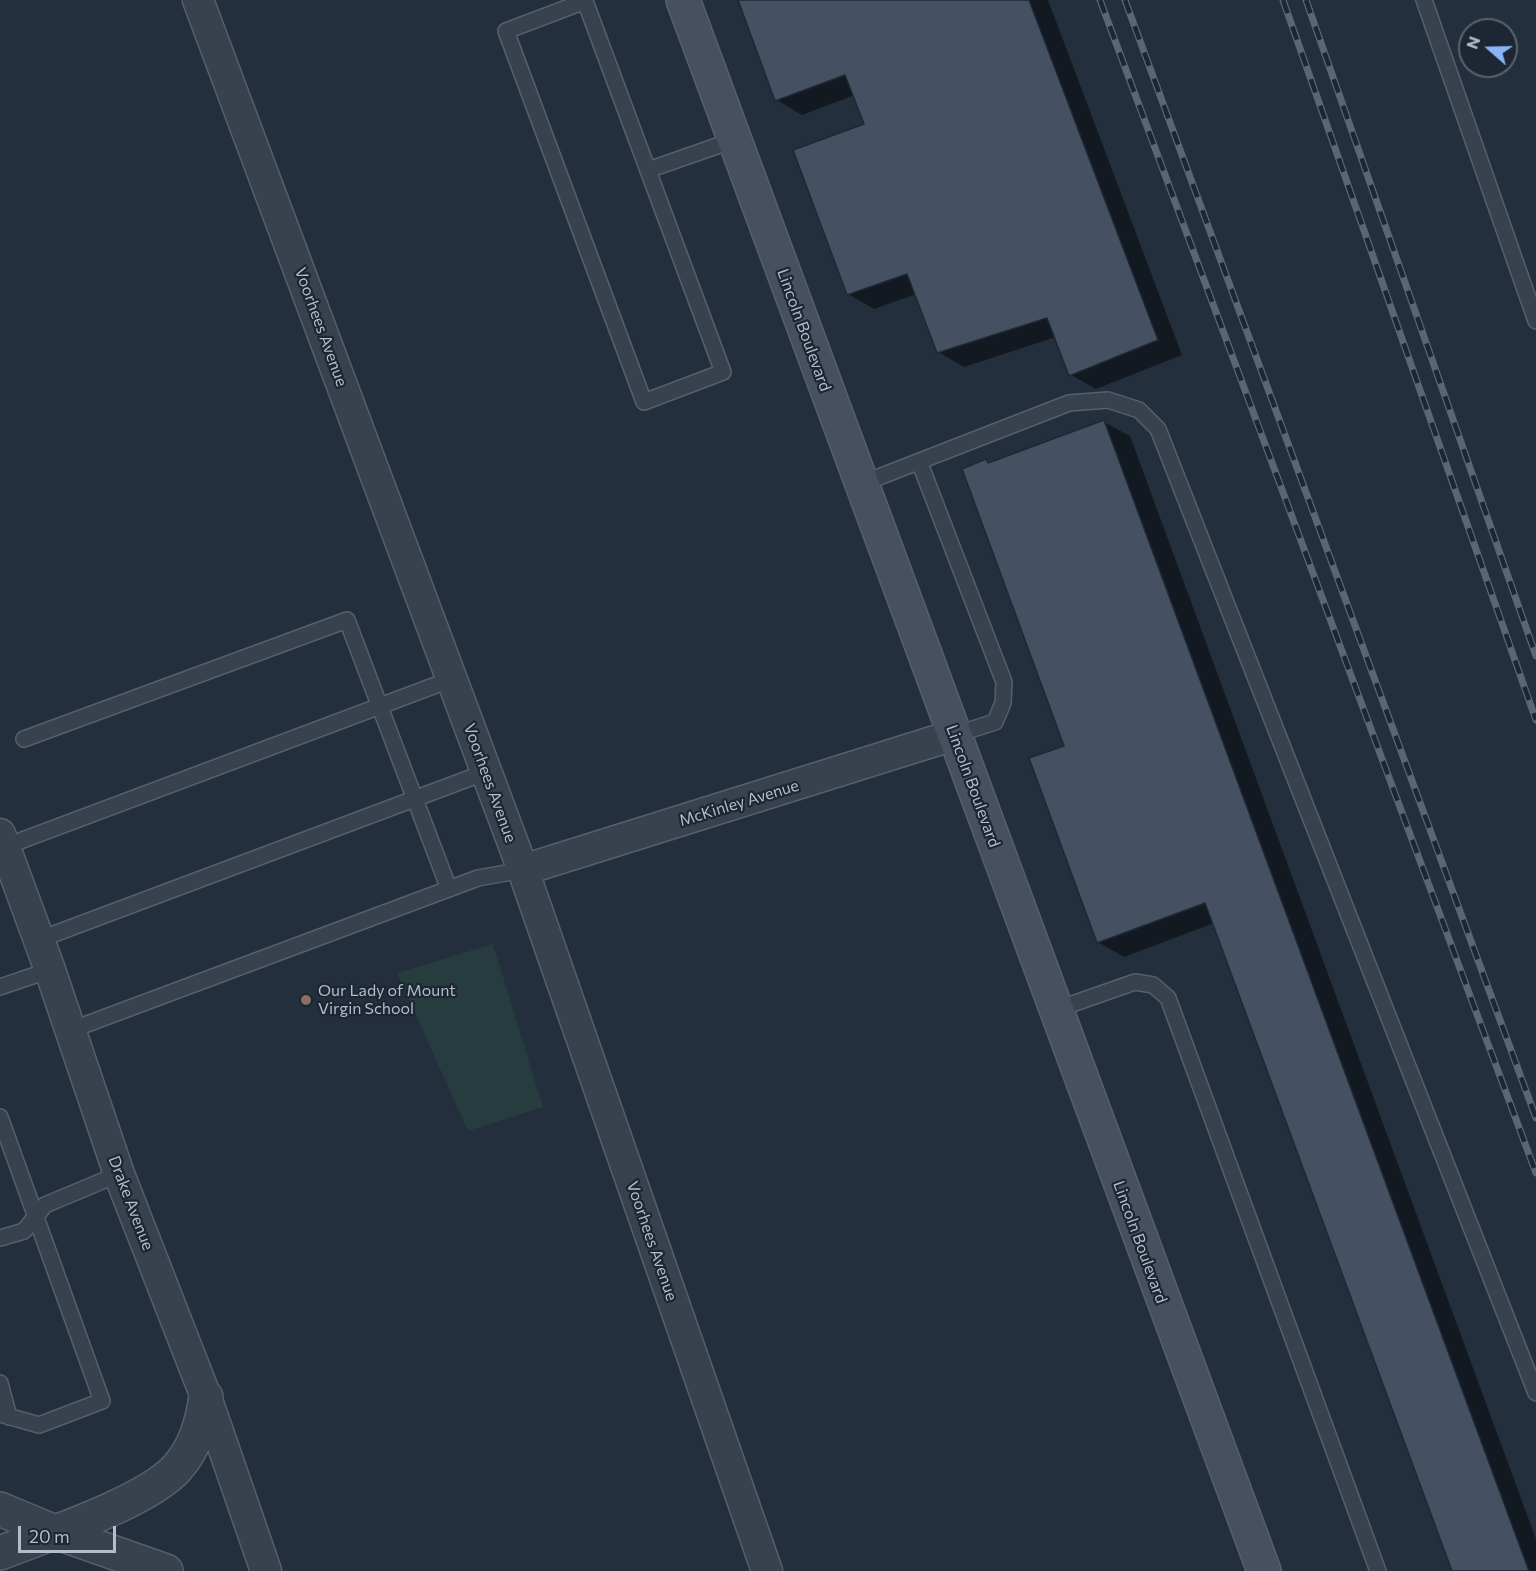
<!DOCTYPE html>
<style>
body{margin:0}
#map{position:relative;width:1536px;height:1571px;overflow:hidden;background:#242f3e;font-family:Commissioner,sans-serif}
canvas{display:block}
.north{position:absolute;left:1458px;top:18px;width:60px;height:60px;box-sizing:border-box;background:#1d2633;border:2px solid #59626f;border-radius:50%;rotate:290deg;font-size:16px;font-weight:700;line-height:24px;text-align:center;color:#b4bcc9}
.north::after{content:'';display:block;margin:auto;width:21px;height:27px;background:#8ab4f8;clip-path:polygon(50% 0,100% 100%,50% 72%,0 100%)}
.scale{position:absolute;left:18px;top:1526px;width:98px;height:27px;box-sizing:border-box;border:3px solid #b4bcc9;border-top:0;padding-left:8px;font-size:18px;line-height:21px;white-space:nowrap;color:#b4bcc9;-webkit-text-stroke:4px #1d2633;paint-order:stroke}
</style>
<div id="map">
<canvas width="1536" height="1571"></canvas>
<div class="north">N</div>
<div class="scale">20 m</div>
</div>
<script>
const ctx = document.querySelector('canvas').getContext('2d');
ctx.lineJoin = 'round';
function paint(path, color) { ctx.fillStyle = color; ctx.fill(path, 'evenodd'); }
function strokePath(path, color, width, dash) { ctx.strokeStyle = color; ctx.lineWidth = width; ctx.lineCap = dash ? 'butt' : 'round'; ctx.setLineDash(dash || []); ctx.stroke(path); }
function write(font, color, halo, rows, align = 'center') {
  ctx.font = font + ' Commissioner,sans-serif'; ctx.lineWidth = 4.5; ctx.setLineDash([]); ctx.textBaseline = 'middle'; ctx.strokeStyle = halo; ctx.fillStyle = color; for (const [text, x, y, turn = 0] of rows) {
    ctx.save(); ctx.translate(x, y); ctx.rotate((+turn || 0) * Math.PI / 180); ctx.textAlign = isNaN(turn) ? turn : align; if (halo) ctx.strokeText(text, 0, 0); ctx.fillText(text, 0, 0); ctx.restore();
  }
}
paint(new Path2D(`
 M493 944 543 1107 468 1131 397 973Z`), '#263c3f');
paint(new Path2D(`
 M740 0H1048L1182 355 1096 389 1071 375 1056 337 964 367 938 352 916 294 874 309 848 294 866 125 855 95 802 115 777 100Z
 M1104 422 1130 436 1536 1539V1571H1453L1214 923 1124 957 1098 942 1066 746 986 461 991 464Z`), '#0007');
const building = new Path2D(`
 M738 0H1029L1158 340 1069 376 1047 318 937 353 907 274 847 295 793 150 864 124 845 75 775 101Z
 M1104 420 1529 1571H1452L1205 903 1097 943 1029 758 1064 746 962 469 986 459 988 463Z`);
paint(building, '#455162');
strokePath(building, '#1f2835', 1.5);
const service = new Path2D(`
 M1424 0 1536 321
 M585 1 723 372 644 402 506 31Z
 M648 170 734 140
 M919 461 1004 682 1003 703 995 722 954 735
 M861 484 1069 403 1108 400 1139 410 1158 429 1536 1393
 M24 739 347 620 449 889
 M4 847 452 679
 M38 940 486 772
 M0 987 50 970
 M1055 1010 1135 982 1153 985 1168 998 1378 1571
 M71 1030 478 878 523 870
 M0 1117 102 1401 39 1425 0 1414
 M0 1238 24 1231 45 1205 119 1174
 M0 1383 9 1417`);
const minor = new Path2D(`
 M198 0 523 870 767 1571
 M0 834 50 970 119 1174 206 1397 266 1571
 M523 870 954 735`);
const tertiary = new Path2D(`
 M0 1509 55 1532 166 1571
 M0 1553C44 1536 147 1502 177 1468 195 1448 202 1423 206 1397`);
const secondary = new Path2D(`
 M683 0 1264 1571`);
strokePath(service, '#565f6c', 18);
strokePath(minor, '#565f6c', 33);
strokePath(tertiary, '#565f6c', 36);
strokePath(secondary, '#565f6c', 36);
strokePath(service, '#38414e', 15);
strokePath(minor, '#38414e', 30);
strokePath(tertiary, '#38414e', 33);
strokePath(secondary, '#465061', 33);
const rail = new Path2D(`
 M1100 0 1536 1173
 M1125 0 1536 1118
 M1283 0 1536 720
 M1306 0 1536 656`);
strokePath(rail, '#5a6575', 7);
strokePath(rail, '#1d2633', 4.5, [14]);
for (const [x, y, r, color] of [
 [306,1000,6,"#8d6e63"]
]) { const dot = new Path2D(); dot.arc(x, y, r, 0, 2 * Math.PI); ctx.fillStyle = color; ctx.fill(dot); strokePath(dot, '#1d2633', 2); }
write('16px', '#b4bcc9', '#1d2633', [
 ["Voorhees Avenue",321,327,70],
 ["Lincoln Boulevard",804,330,70],
 ["Voorhees Avenue",490,783,70],
 ["Lincoln Boulevard",973,786,70],
 ["McKinley Avenue",739,803,-17],
 ["Drake Avenue",131,1203,69],
 ["Voorhees Avenue",652,1241,71],
 ["Lincoln Boulevard",1140,1242,70]
]);
write('16px', '#b4bcc9', '#1d2633', [
 ["Our Lady of Mount",318,991],
 ["Virgin School",318,1009]
], 'left');
</script>
